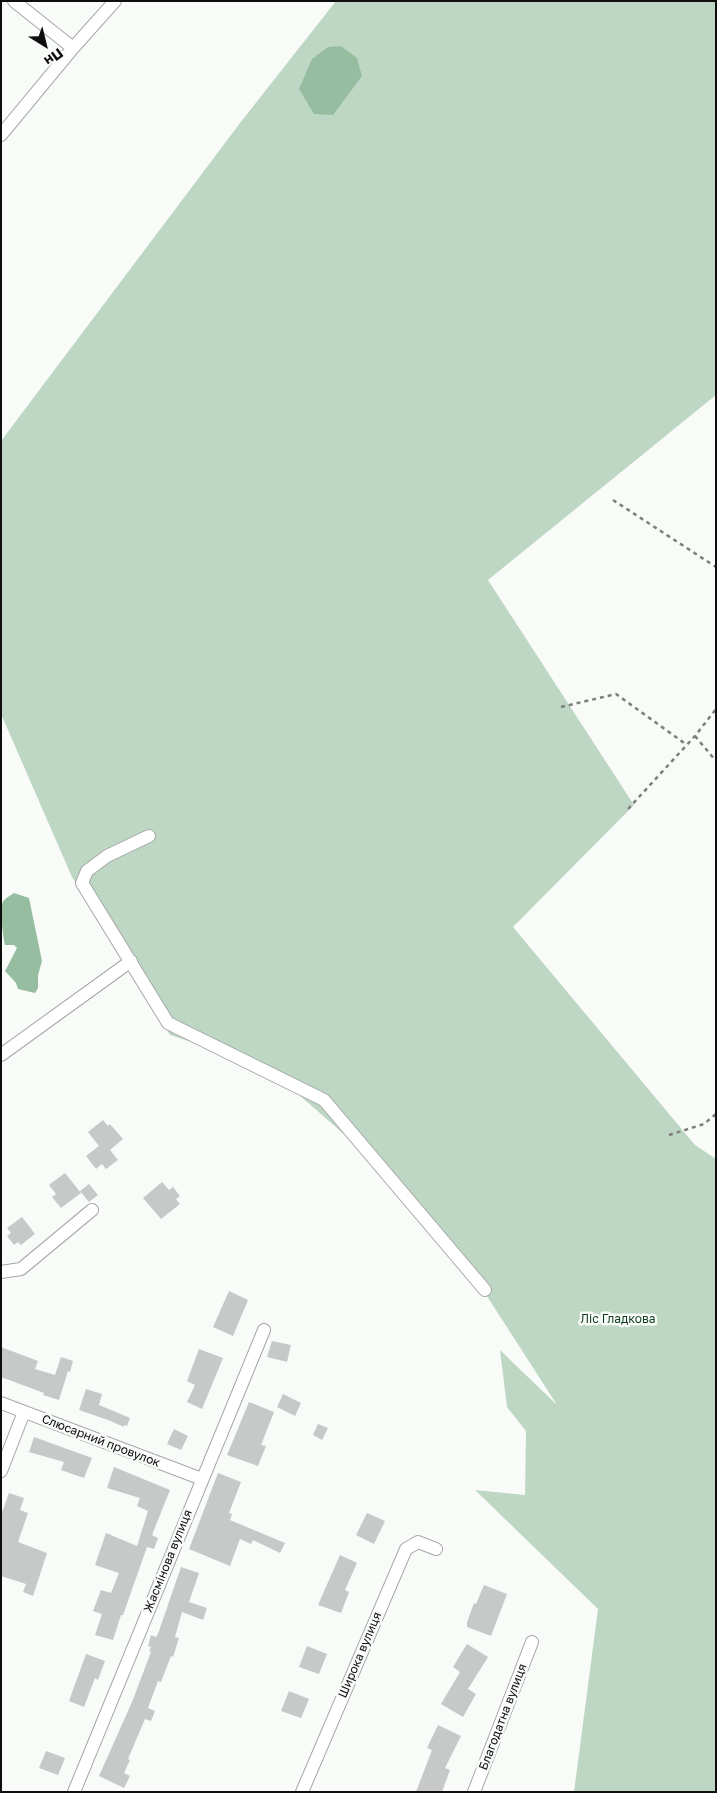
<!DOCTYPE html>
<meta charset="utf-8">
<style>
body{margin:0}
#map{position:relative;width:717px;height:1793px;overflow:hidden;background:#f8fbf8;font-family:"Golos Text",sans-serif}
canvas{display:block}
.frame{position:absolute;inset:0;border:2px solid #0d0e0d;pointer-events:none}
.north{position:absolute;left:20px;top:20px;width:50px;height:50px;-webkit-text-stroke:4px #f8fbf8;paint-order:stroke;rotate:144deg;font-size:14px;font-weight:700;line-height:20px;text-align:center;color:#0d0e0d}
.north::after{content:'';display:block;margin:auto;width:18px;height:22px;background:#0d0e0d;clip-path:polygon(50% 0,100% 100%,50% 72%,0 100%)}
</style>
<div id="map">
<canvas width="717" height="1793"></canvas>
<div class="frame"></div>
<div class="north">Пн</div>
</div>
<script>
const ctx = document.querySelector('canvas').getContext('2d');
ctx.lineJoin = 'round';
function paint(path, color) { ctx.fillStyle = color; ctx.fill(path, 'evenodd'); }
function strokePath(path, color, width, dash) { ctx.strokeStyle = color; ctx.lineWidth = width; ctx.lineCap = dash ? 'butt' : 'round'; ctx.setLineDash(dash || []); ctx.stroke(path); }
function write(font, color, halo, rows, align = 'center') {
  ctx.font = font + ' "Golos Text",sans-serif'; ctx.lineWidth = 5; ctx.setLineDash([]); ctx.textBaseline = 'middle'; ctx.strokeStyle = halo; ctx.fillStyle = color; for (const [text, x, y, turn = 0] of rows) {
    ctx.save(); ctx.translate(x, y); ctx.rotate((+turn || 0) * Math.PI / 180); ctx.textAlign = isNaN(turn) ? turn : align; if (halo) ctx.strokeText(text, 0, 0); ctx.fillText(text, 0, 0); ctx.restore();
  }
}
paint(new Path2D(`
 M336 1H716V395L488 580 634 805 513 927 695 1145 716 1159V1792H574L598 1609 475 1490 525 1495 526 1431 507 1407 500 1350 557 1405 483 1290 369 1156 266 1066 170 1035 72 877 1 714V441L240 123Z`), '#bed7c4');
paint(new Path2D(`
 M341 46 357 58 362 76 333 115 314 114 299 89 312 59 328 47Z
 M14 893 29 898 42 961 38 975V988L35 993 18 989 16 983 5 971 17 948 14 945H5C3 935 0 913 2 904 4 898 10 896 14 893Z`), '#97bda1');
paint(new Path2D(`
 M103 1120 108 1126 110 1124 123 1139 110 1150 118 1160 106 1169 102 1164 96 1169 86 1156 99 1146 88 1132Z
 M65 1173 81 1193 61 1208 52 1197 56 1194 49 1185Z
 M162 1182 169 1190 173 1187 180 1196 176 1199 180 1204 161 1219 143 1198Z
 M89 1184 98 1195 89 1202 80 1191Z
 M22 1217 35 1234 21 1245 18 1242 14 1245 7 1236 11 1233 7 1228Z
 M229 1291 248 1300 233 1336 213 1327Z
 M272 1341 291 1345 287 1362 267 1357Z
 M1 1347 38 1361 35 1369 55 1375 61 1357 73 1361 70 1372 68 1371 59 1400 43 1395 44 1393 1 1377Z
 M199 1349 223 1358 202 1409 187 1402 195 1385 187 1381Z
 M86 1389 102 1394 99 1405 130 1418 127 1426 124 1425V1427L108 1420 79 1410Z
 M283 1394 301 1403 295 1416 277 1407Z
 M249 1402 274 1412 261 1445 266 1446 258 1466 227 1455Z
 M318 1424 328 1428 322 1440 313 1435Z
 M174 1429 188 1436 181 1450 167 1444Z
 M34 1437 92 1458 84 1478 61 1470 64 1462 29 1452Z
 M114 1467 170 1490 152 1535 158 1538 154 1549 147 1547 123 1615H121L113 1640 95 1635 102 1614 93 1611 101 1590 111 1593 119 1573 95 1565 106 1533 137 1546 148 1511 137 1506 140 1498 107 1488Z
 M218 1473 241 1482 229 1513 232 1514 230 1520 285 1543 280 1553 253 1540 251 1544 240 1539 230 1566 189 1549Z
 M9 1493 24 1498 20 1510 28 1513 18 1542 47 1553 33 1596 23 1592 26 1584 1 1576V1515Z
 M367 1513 385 1521 374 1544 356 1535Z
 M340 1555 357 1563 345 1590 349 1592 341 1613 318 1605Z
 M181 1567 199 1573 189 1602 207 1608 203 1620 182 1612 175 1637 179 1638 173 1657 171 1656 161 1682 158 1681 148 1708 155 1711 151 1721 145 1719 128 1759 130 1760 124 1773 130 1776 124 1788 99 1776 132 1702 151 1652 149 1651 151 1647 148 1646 151 1635 156 1637 159 1631Z
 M484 1585 507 1594 491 1636 467 1627V1622L474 1603 476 1604Z
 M467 1644 488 1657 468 1689 476 1694 463 1717 441 1704 460 1672 453 1667Z
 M307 1646 327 1654 319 1674 299 1667Z
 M86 1654 105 1661 98 1680 95 1678 84 1707 69 1701Z
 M289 1691 309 1699 301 1718 281 1711Z
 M438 1725 461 1736 445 1768 450 1770 442 1792H416L432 1750 427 1748Z
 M46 1751 65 1758 58 1775 39 1768Z`), '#c6c9c7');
const minor = new Path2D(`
 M14 1 73 48
 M1 135 73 48 115 1
 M149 836 107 856 87 871 82 883 168 1023 324 1100 485 1290
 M1 1055 131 961
 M1 1272 21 1269 92 1210
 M1 1403 202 1479
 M1 1471 24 1412
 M74 1792 264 1330
 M302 1792 406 1549 418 1542 436 1549
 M474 1792 532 1642`);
strokePath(minor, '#a5a8a6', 14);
strokePath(new Path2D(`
 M613 500 716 567
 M561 707 616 694 687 745
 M695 736 716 761
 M628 809 695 736 716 709
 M669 1135 704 1124 716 1114`), '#7d7f7d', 2.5, [4, 4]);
strokePath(minor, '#fff', 12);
write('12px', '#103d22', '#f8fbf8', [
 ["Ліс Гладкова",618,1319]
]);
write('12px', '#0d0e0d', '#f8fbf8', [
 ["Слюсарний провулок",101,1441,21],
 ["Жасмінова вулиця",168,1561,-68],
 ["Широка вулиця",360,1655,-67],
 ["Благодатна вулиця",503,1717,-69]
]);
</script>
